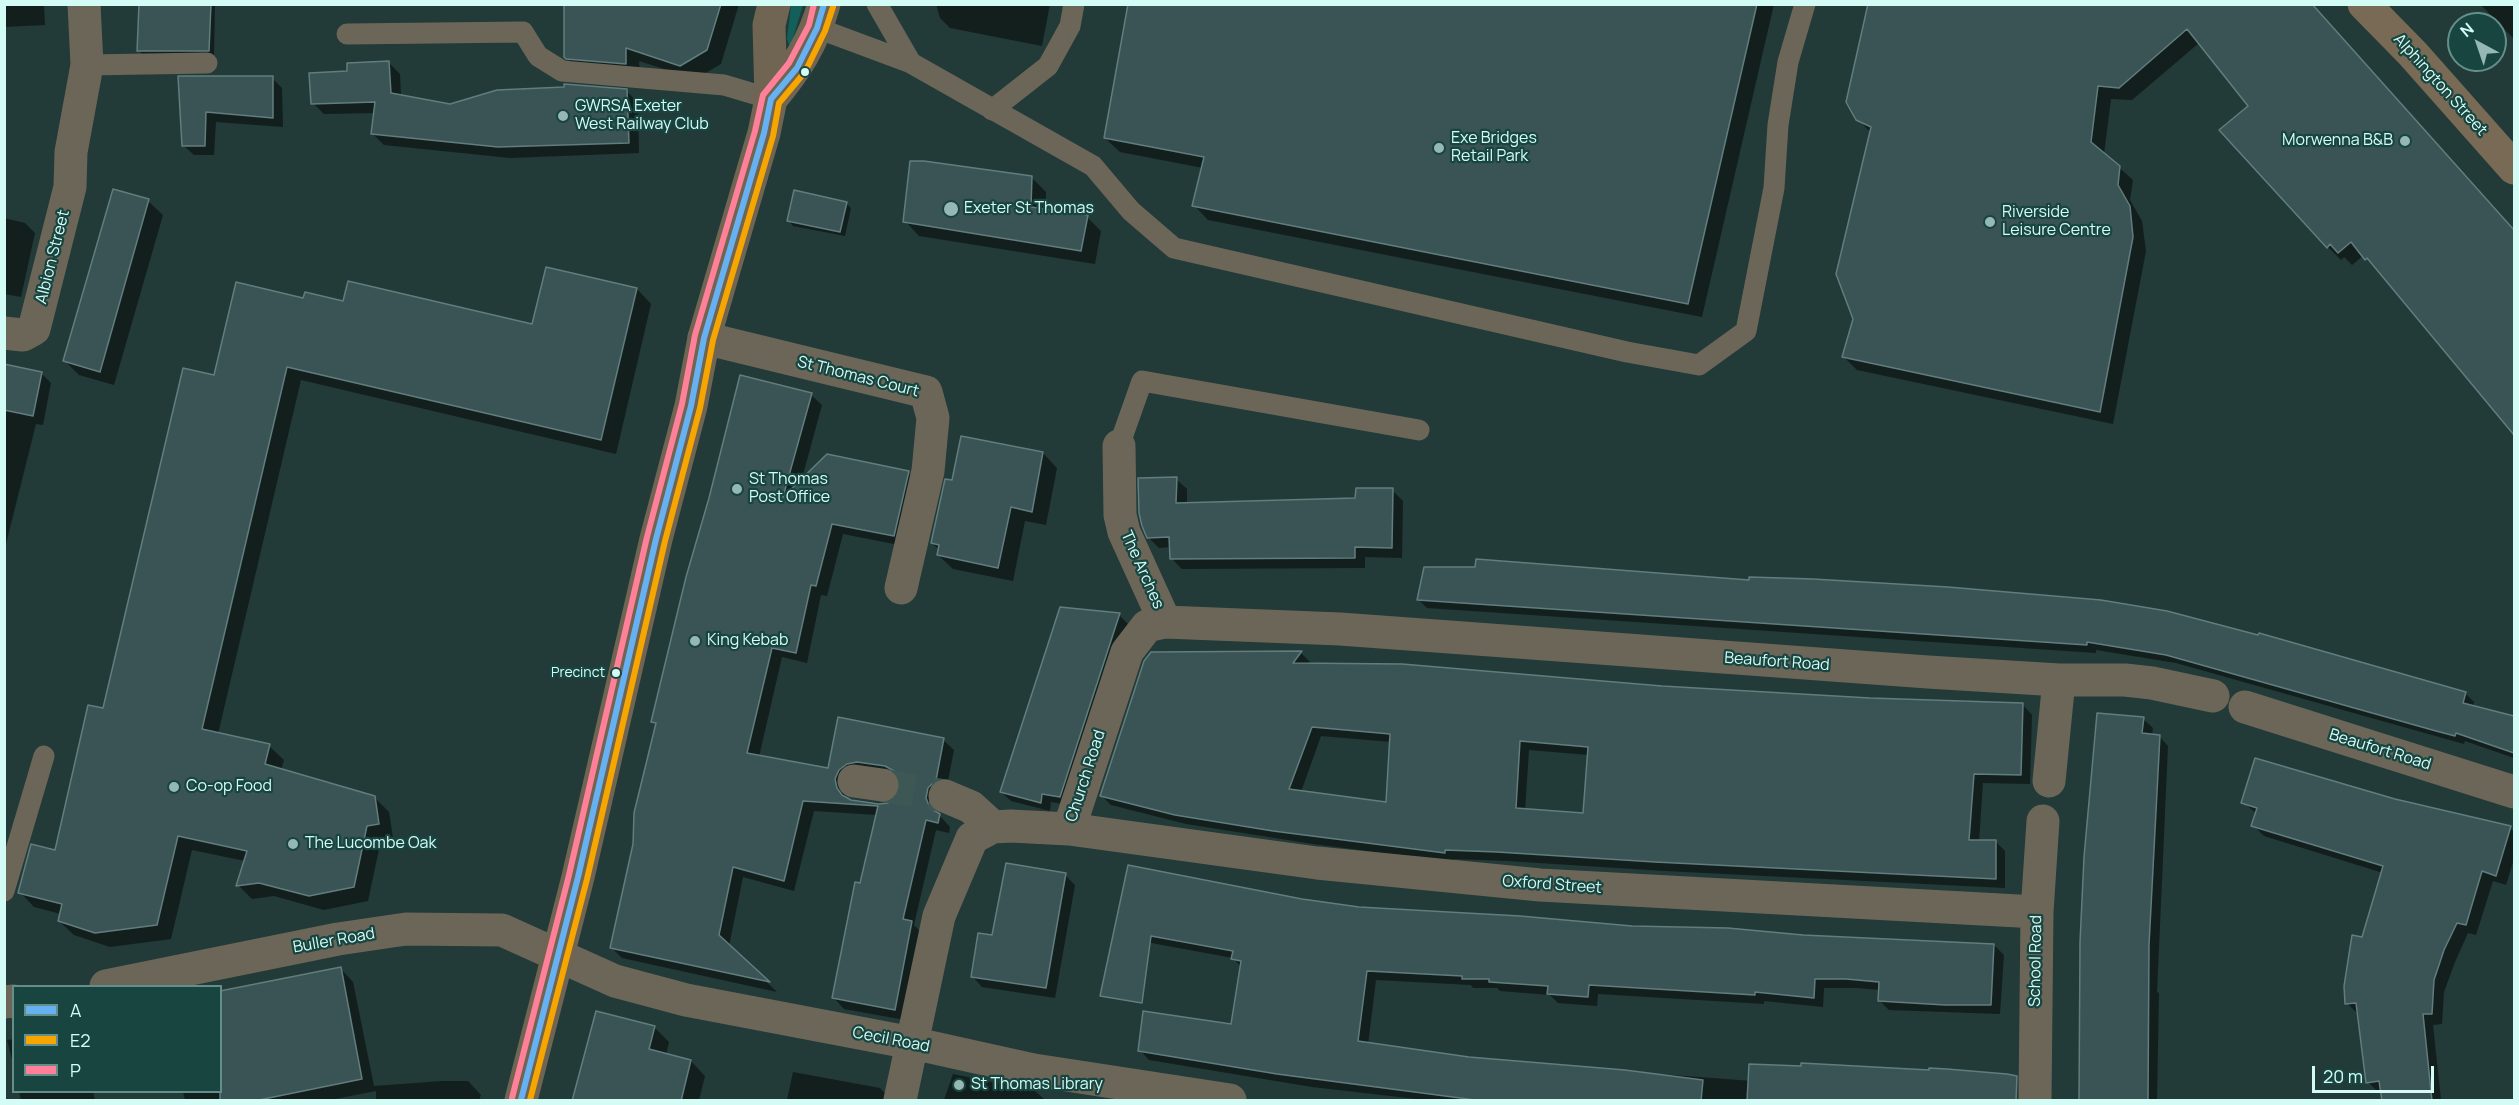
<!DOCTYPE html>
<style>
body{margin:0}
#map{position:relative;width:2519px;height:1105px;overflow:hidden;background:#223a38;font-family:Manrope,sans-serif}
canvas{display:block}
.frame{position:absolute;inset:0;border:6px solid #d4fcf6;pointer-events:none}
.legend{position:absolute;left:12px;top:985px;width:210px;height:108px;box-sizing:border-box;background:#184540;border:2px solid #638e89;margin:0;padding:8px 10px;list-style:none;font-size:18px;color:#d4fcf6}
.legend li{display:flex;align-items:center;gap:12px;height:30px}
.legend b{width:30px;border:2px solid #638e89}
.north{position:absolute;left:2447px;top:12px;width:60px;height:60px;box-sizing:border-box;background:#184540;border:2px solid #638e89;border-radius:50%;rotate:320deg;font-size:16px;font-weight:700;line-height:24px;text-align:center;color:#d4fcf6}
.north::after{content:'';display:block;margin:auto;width:21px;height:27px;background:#96b8b4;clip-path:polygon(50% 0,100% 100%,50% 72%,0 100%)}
.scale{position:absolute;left:2312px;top:1066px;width:122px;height:27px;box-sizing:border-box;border:3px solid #d4fcf6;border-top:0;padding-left:8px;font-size:18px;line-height:21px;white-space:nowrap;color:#d4fcf6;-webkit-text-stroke:4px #184540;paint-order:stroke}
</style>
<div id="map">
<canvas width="2519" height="1105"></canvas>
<div class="frame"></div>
<ul class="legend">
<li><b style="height:8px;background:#66b1f2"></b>A</li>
<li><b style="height:8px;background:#f7a600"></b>E2</li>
<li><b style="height:8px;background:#ff8098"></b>P</li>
</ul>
<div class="north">N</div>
<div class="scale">20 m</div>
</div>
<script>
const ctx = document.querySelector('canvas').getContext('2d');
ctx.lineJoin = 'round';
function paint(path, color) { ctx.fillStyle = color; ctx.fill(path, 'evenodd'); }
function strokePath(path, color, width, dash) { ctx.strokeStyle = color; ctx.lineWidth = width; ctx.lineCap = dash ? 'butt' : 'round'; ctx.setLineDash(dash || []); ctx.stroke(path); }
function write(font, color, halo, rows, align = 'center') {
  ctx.font = font + ' Manrope,sans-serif'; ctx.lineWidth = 4.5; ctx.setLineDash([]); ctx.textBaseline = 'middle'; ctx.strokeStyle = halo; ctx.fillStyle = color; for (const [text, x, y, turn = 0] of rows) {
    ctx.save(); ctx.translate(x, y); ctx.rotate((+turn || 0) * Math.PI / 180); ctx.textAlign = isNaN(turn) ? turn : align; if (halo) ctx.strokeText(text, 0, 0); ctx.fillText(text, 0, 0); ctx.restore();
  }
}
paint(new Path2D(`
 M791 5H803L790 48 787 39Z`), '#135f59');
paint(new Path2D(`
 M4 4H44L45 25 4 27Z
 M140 4H215L214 56H144L139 51Z
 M565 4H739L721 64 695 79 639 61 640 77 580 71 566 57Z
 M936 4H1050L1042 46 950 28 940 18Z
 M1130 4H1774L1702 317 1208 220 1194 205 1203 168 1120 152 1105 138Z
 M1870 4H2310L2514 229V432L2380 271 2364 255 2352 265 2344 257 2341 260 2328 247 2250 106 2199 43 2132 100 2111 99 2104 154 2133 180 2130 200 2142 221 2146 251 2113 424 1857 370 1844 357 1854 319 1871 133 1858 119Z
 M2480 4H2514V39Z
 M389 63 400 74 401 96 450 106 626 91 638 102 639 153 510 158 384 145 373 134 375 113 324 114 313 103 349 72Z
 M180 78H272L282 88 283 127 216 122 214 155H194L184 146Z
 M1031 177 1046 192V211L1087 217 1101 231 1095 264 919 236 905 221Z
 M148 201 163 215 114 385 79 375 65 361Z
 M846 203 851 208 845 236 793 226 789 221Z
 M4 218 25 223 35 233 21 297 4 294Z
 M547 268 637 289 651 304 616 454 301 380 218 734 269 746 284 760 281 770 374 797 389 812 393 838 381 840 368 901 324 910 274 896 252 899 238 885 245 861 192 850 171 939 110 947 74 935 59 921 61 914 34 907 20 892 56 852 215 377 304 300 533 325Z
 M4 365 41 373 51 383 43 425 36 424 4 552Z
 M811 395 822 405 801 482 908 473 919 483 904 546 843 534 827 596 821 595 807 663 782 657 759 757 829 769 839 719 943 740 954 750 946 791 937 810 939 815 950 827 949 833 936 830 914 925 922 933 905 1020 844 1009 834 998 877 815 814 811 794 891 743 877 729 946 777 992 622 958 611 947 635 845 657 726 653 722ZM859 774 901 778 902 788 898 798 889 804 847 799 846 789Z
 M1043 453 1057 468 1046 525 1025 521 1013 581 953 569 938 555 939 550 932 543 953 482Z
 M1176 479 1187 489V504L1357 500 1392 490 1403 501 1402 558 1365 557V568L1182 569 1171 558V547L1159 548 1148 537Z
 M1477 568 2411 678 2412 676 2465 693 2474 702 2473 707 2514 717V758L2465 741 2464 744 2446 739 2176 663 2096 650V653L1427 608 1418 599Z
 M1119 615 1128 624 1069 805 1051 802 1050 811 1011 801 1001 792Z
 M1152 653H1301L1310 662 1308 665 1870 699 2023 705 2032 715 2030 784 1983 783 1979 842H1996L2005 851V888L1665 871 1507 861 1454 859V862L1313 844 1186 824 1111 805 1101 795ZM1321 736 1391 742 1388 803 1301 792ZM1529 750 1589 755 1585 815 1525 811Z
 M2143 719 2153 728 2152 736H2159L2168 746 2157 992 2159 993 2157 1100H2082Z
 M2395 801 2510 828 2514 832V859L2506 885 2493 881 2476 935 2468 933 2455 962 2444 992 2442 1024 2433 1025 2441 1100H2383L2382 1092 2379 1093 2368 1082 2358 1014 2347 1003 2383 873 2264 836 2253 825 2257 814 2243 802Z
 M1065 875 1075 885 1055 998 982 987 973 977 993 937Z
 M1301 901 1359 908 1632 927 1994 945 2004 955 2000 1014 1889 1010 1879 1000 1880 990 1857 988H1824L1823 1007 1764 1001V1004L1598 994 1597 1006 1558 1003 1550 995 1500 991 1497 988H1473L1471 985 1376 980 1368 1045 1522 1064 2011 1100H1425L1312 1087 1149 1060 1140 1050 1232 1026 1241 967 1233 958 1135 940 1129 934Z
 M340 968 353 982 374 1086 442 1081H468L481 1095 479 1100H376V1091L330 1100H185L183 1092H220Z
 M654 1027 669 1042 666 1055 691 1061 705 1076 699 1100H573Z
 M14 1039V1067L7 1040Z
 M793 1072 880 1088 891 1100H787Z
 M953 1074 1035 1091 1045 1100H944Z
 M19 1092H93L95 1100H21Z`), '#0007');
const building = new Path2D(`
 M139 4H211L209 51H137Z
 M564 4H721L707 50 680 66 626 48V64L566 59 564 57Z
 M1128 4H1757L1688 304 1192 206 1204 157 1104 138Z
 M1868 4H2312L2514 230V435L2367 258 2365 260 2351 242 2338 253 2330 244 2327 248 2219 130 2248 106 2187 29 2119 88 2098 86 2091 142 2120 166 2118 185 2130 206 2133 237 2100 412 1842 357 1853 319 1836 274 1871 127 1856 120 1846 102Z
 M389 61 391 93 450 104 497 90 564 87V84L627 89 629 143 498 147 371 134 375 102 311 104 309 73 347 71V63Z
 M178 76H273V118L206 112 205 146H182Z
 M910 161H924L1032 176 1031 207 1088 215 1081 251 903 222Z
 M113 189 149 199 100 372 63 361Z
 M794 190 847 202 840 232 787 221Z
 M546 267 637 288 601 440 287 367 202 729 270 744 265 764 375 796 379 824 367 826 354 887 309 896 259 883 236 886 247 851 178 836 157 925 95 933 58 921 62 904 18 893 31 844 55 850 88 705 103 708 183 368 214 375 236 282 303 298 305 292 343 301 348 281 532 324Z
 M4 364 42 372 33 416 4 410Z
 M740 375 812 393 783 497 827 454 909 471 894 536 832 524 816 586 811 585 796 653 772 648 747 753 828 768 838 717 944 738 936 780 928 788 926 798 930 808 940 814 938 823 926 820 903 919 912 921 895 1010 832 998 855 882 860 883 878 806 803 801 784 881 733 867 719 935 770 982 610 948 633 844 634 813 656 723 651 722 686 577 709 498ZM857 762 885 766 894 771 900 779 901 787 896 797 888 803 879 804 851 800 842 795 837 788 835 779 839 770 847 764Z
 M961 436 1043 452 1032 512 1011 507 998 568 937 555 939 545 931 543 945 479 952 480Z
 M1177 477 1176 503 1355 498 1356 488H1393L1392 548 1355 547V558L1170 559 1169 537 1147 538 1142 526 1139 513 1138 478Z
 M1476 559 1749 580V577L1813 579 1948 587 2101 600 2167 611 2258 635 2259 633 2466 692 2463 703 2514 716V753L2456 733 2455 736 2436 731 2166 655 2087 642V645L1417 600 1424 567H1475Z
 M1060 607 1120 613 1060 797 1042 794 1041 803 1000 792Z
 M1302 651 1293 663 1402 664 1662 686 1870 698 2023 703 2021 775 1974 774 1969 840H1996V879L1655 862 1497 852 1445 850V853L1273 831 1175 815 1100 796 1144 661 1151 652ZM1312 727 1390 734 1386 802 1289 789ZM1520 741 1588 747 1583 813 1516 808Z
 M2097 713 2144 717 2142 733 2160 735 2149 945 2148 1101H2079L2080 942 2084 857Z
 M2255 758 2395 799 2511 826 2496 876 2482 871 2466 925 2457 923 2444 950 2434 980 2432 1014H2423L2432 1101H2382L2379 1081 2366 1083 2356 1003 2345 1004 2344 986 2352 935 2362 937 2383 866 2251 826 2257 808 2241 803Z
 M1006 863 1066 873 1046 988 971 977 978 933 992 935Z
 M1128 865 1302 899 1359 907 1520 916 1632 926 1728 928 1803 935 1994 944 1991 1005H1945L1878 1001 1879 982 1846 979H1815L1814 998 1755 992V995L1589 985 1588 997 1547 994 1548 986 1489 982V979H1462V976L1367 971 1358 1041 1469 1057 1625 1070 1703 1080 1701 1101H1483L1277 1074 1138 1051 1143 1011 1231 1024 1241 961 1231 959 1233 951 1151 936 1142 1003 1100 996Z
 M341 967 362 1079 254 1101H220V991Z
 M596 1011 655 1026 649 1049 691 1060 681 1101H572Z
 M1801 1063 1929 1070V1068L1947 1069 2007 1074 2017 1076 2016 1101H1747L1749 1064 1801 1066Z`);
paint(building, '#3a5455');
strokePath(building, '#617d7e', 1.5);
strokePath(new Path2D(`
 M882 785 945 796`), '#3d5754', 33, [33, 16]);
strokePath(new Path2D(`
 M877 4 911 63
 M817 28 911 63 1093 166 1131 211 1174 248 1627 352 1699 365 1746 331 1774 188 1778 125 1788 62 1805 4
 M347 34 523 32 538 56 562 71 724 85 771 99
 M87 65 207 63
 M992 110 1048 66 1070 26 1074 4
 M1119 446 1142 381 1419 430
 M4 891 44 756`), '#6c6659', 21);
strokePath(new Path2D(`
 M4 333 23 335 34 329 70 187 71 152 87 65 84 4
 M704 338 926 392 933 418 928 471 901 588
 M1119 446 1120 515 1124 532 1165 622
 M2245 707 2514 792
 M854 781 882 785
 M2049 781 2059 680
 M945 796 971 807 993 827
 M1069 829 1127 652 1147 626 1165 622 1340 629 1928 672 2059 680H2125L2152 683 2213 696
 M106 986 338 939 406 929 502 930 615 981 686 1000 912 1043 1034 1070 1230 1100
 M4 1002 14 1001
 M900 1100 939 916 972 838 993 827 1011 826 1069 829 1317 863 1540 885 2037 912
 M2035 1100 2037 912 2043 821`), '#6c6659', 33);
strokePath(new Path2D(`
 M771 99C796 69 813 43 824 4
 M521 1100 578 877 656 539 691 406 704 338 764 133 771 99 769 25 774 4`), '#706452', 33);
strokePath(new Path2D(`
 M2364 4 2413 54 2514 168`), '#796a56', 33);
strokePath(new Path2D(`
 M521 1100 578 877 656 539 691 406 704 338 764 133 771 99 797 68 817 28 824 4`), '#66b1f2', 6);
strokePath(new Path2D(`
 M530 1100 587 879 665 541 700 408 713 340 773 136 779 103 805 72 825 31 833 7`), '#f7a600', 6);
strokePath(new Path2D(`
 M512 1098 569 875 647 537 682 404 695 335 755 131 763 95 789 63 809 25 814 4`), '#ff8098', 6);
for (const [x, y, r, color] of [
 [805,72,5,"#d4fcf6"],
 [563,116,6,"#96b8b4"],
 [2405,141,6,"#96b8b4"],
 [1439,148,6,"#96b8b4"],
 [951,209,8,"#96b8b4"],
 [1990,222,6,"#96b8b4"],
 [737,489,6,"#96b8b4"],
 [695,641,6,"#96b8b4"],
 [616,673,5,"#d4fcf6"],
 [174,787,6,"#96b8b4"],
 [293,844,6,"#96b8b4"],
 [959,1085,6,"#96b8b4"]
]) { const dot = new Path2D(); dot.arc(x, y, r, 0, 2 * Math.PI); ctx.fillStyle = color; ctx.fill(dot); strokePath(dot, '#184540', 2); }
write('14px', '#d4fcf6', '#184540', [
 ["Precinct",605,673]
], 'right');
write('16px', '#d4fcf6', '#184540', [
 ["Alphington Street",2440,85,48],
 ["Albion Street",53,257,-76],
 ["St Thomas Court",858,377,14],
 ["The Arches",1142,570,66],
 ["Beaufort Road",1777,662,4],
 ["Beaufort Road",2380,750,17],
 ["Church Road",1086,776,-72],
 ["Oxford Street",1552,885,4],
 ["Buller Road",334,941,-10],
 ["School Road",2036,961,-89],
 ["Cecil Road",891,1040,11]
]);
write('16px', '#d4fcf6', '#184540', [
 ["GWRSA Exeter",575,107],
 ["West Railway Club",575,125],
 ["Exe Bridges",1451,139],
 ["Retail Park",1451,157],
 ["Morwenna B&B",2393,141,"right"],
 ["Exeter St Thomas",964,209],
 ["Riverside",2002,213],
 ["Leisure Centre",2002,231],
 ["St Thomas",749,480],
 ["Post Office",749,498],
 ["King Kebab",707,641],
 ["Co-op Food",186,787],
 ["The Lucombe Oak",305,844],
 ["St Thomas Library",971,1085]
], 'left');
</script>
